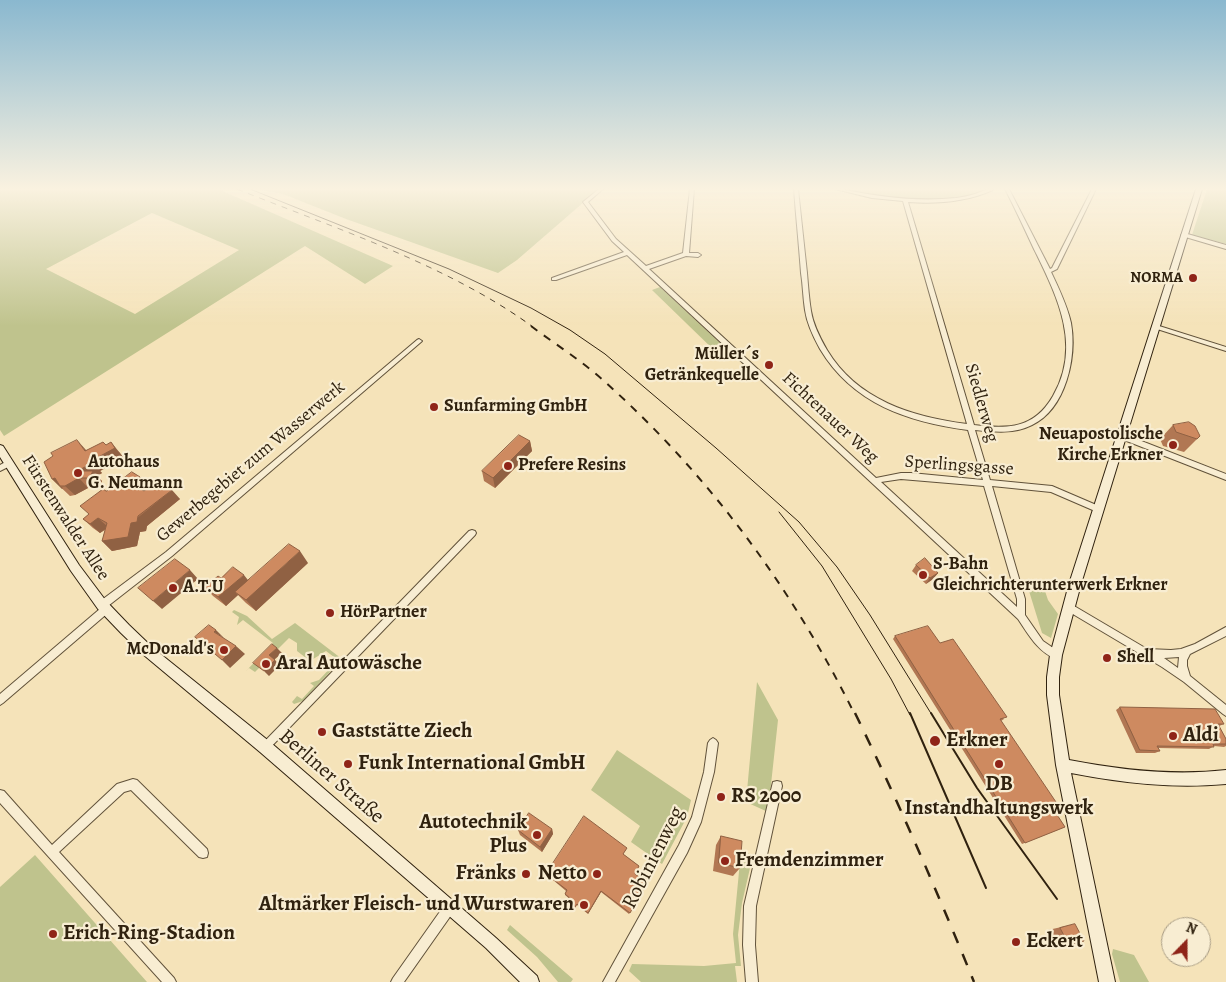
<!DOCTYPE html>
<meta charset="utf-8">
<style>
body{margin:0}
#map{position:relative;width:1226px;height:982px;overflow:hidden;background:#f5e3b9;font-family:Alegreya,serif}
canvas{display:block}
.north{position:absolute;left:1161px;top:917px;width:50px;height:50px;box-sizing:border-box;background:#f8edd2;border:1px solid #a89c84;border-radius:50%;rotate:22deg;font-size:14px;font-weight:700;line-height:20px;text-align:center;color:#30220f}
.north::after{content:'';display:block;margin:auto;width:18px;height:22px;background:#8f2418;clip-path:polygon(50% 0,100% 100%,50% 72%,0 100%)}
</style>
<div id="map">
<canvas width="1226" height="982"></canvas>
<div class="north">N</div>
</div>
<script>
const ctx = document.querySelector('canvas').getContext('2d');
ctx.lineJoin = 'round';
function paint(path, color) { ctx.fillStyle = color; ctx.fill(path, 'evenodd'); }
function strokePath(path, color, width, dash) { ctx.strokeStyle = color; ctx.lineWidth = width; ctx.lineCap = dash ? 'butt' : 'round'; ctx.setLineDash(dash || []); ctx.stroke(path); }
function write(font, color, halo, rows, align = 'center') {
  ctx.font = font + ' Alegreya,serif'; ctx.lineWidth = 4.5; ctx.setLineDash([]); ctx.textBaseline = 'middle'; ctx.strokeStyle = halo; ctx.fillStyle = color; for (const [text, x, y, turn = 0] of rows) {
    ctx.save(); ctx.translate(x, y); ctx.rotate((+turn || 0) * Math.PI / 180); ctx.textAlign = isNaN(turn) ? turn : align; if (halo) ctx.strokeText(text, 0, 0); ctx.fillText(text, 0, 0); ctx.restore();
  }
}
paint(new Path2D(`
 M0 189H218L393 266 365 284 305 246 4 436 0 430ZM152 213 239 250 135 314 46 269Z
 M256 189H599L517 260 498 273 346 219 283 194Z
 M842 189H987C952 207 879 198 842 189Z
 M1207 189H1226V244L1192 235Z
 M660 287 732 354 727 356 718 354 652 290Z
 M1029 591H1045L1048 600 1058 614 1051 638 1042 633Z
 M234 610 247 616 272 639 295 623 342 659 303 701 294 704 292 702 297 696 302 699 314 686 310 683 319 680 338 660 326 651 310 661 297 651V643L289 638 255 672 249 668 245 672 273 643 243 620 237 625 239 617 232 612Z
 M757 682 778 720 768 812 746 802Z
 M617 750 691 800 687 817 662 864 631 842 640 826 591 790Z
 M741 851 753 855 742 903 738 935 741 966H735L737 982H641L629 971 632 964 704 966 736 963 733 934Z
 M35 855 147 982H0V887Z
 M510 925 573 979 571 982H558L537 957 507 930Z
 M1113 949 1134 955 1149 982H1120L1112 954Z`), '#bfc38d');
const street = new Path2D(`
 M599 189H603L588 202 616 239 646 266 683 253 690 189H694L689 253H698L701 255 698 257 686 256 649 269 876 478 901 473H911L983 480 968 430C908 422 853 404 820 349 814 338 807 324 805 310 803 298 803 285 801 273 799 245 796 217 794 189H798C801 217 804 245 807 273 808 285 809 299 811 311 813 324 820 338 827 350 857 400 912 417 967 424L903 201 872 198 835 189H841C879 197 918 202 956 198 962 197 969 196 975 194 981 192 986 189 993 189V190C966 202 937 204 908 202L974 425C1008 429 1034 429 1053 396 1083 345 1056 294 1033 247 1024 228 1015 208 1005 189H1009L1050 269 1052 268 1092 189H1096L1057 269 1051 272C1059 289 1067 305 1071 323 1077 357 1066 409 1032 425 1014 434 995 432 975 430L990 480 1052 486 1101 507 1102 509 1101 511H1095L1051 492 992 486 1025 599V615L1043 641 1059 652 1060 655 1059 658 1056 659C1037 651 1029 635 1018 619L627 255 556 280H552V278L624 252 612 241 583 202ZM901 479 984 486 1017 599V607L881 482Z
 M1184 233 1226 245V249L1182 236 1181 235Z
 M1156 325 1226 347V351L1154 328V326Z
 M419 339 422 341 421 342 172 556 108 606 110 609 109 612 3 703 0 705V694L101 608 98 605 99 602 166 552 417 340Z
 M1121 433 1226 474V480L1119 438 1117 436Z
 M9 460 13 463 12 465 0 471V465Z
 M472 530 475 531 476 533 475 535 268 750 265 752 262 750 260 747 262 744 469 531Z
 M1069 603 1147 649 1171 650 1181 649 1195 644 1226 627V636L1190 654 1187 660V666L1190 676 1226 705V716L1223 714 1184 682 1162 667 1066 610 1065 607 1066 604ZM1179 657 1178 668 1164 658Z
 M713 738 716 740 718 743 714 772 701 822 687 853 615 982H603L679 845 692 817 704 772 708 743 710 740Z
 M133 779 137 780 207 849 208 853 207 857 203 858 199 857 131 790 124 792 59 852 174 978 176 982H162L0 803V790L4 791 52 845 117 784Z
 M777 781 781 782 782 786 756 906 755 945 758 982H746L743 945 744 906 772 786 773 782Z
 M450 901 454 903 456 907 454 911 404 982H391L393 978 446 903Z`);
const secondary = new Path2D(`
 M1196 189H1202L1081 584 1062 655 1059 677V695L1069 760C1121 770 1173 776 1226 770V784C1173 789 1123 783 1071 773L1115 982H1099L1056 765 1047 695V677L1050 655 1069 584Z
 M0 445 3 446 79 565 106 601 129 625 153 648 270 742 496 938 537 976 539 982H520L486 948 260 752 145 656 121 633 98 609 71 571 0 457Z`);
strokePath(street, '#61523a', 2);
strokePath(secondary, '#30220f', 2);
paint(street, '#f8edd2');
paint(secondary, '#f8edd2');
strokePath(new Path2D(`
 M250 189 449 269 531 308 570 330 605 354 716 448 799 522 837 567 870 615 932 715
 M779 512 822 566 891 679 910 715`), '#30220f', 1);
strokePath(new Path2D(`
 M910 713 986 888
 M931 713 977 788 1057 899`), '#30220f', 2);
strokePath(new Path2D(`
 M237 189C334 228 448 265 533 327`), '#30220f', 1, [6, 6]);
strokePath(new Path2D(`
 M531 326C555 344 582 361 604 381 708 474 793 589 855 715`), '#30220f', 2, [8, 8]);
strokePath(new Path2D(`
 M855 713C898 801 937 891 974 982`), '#30220f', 2.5, [12, 12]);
paint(new Path2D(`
 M1173 425 1200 436 1184 452 1163 446 1160 439Z
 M530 441 532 451 495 488 484 481 482 471Z
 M106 445 119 452 124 458 100 471 102 473 97 476 102 481 98 488H88L75 495 70 496 52 479 53 456 87 450Z
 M140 477 149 487 180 499 147 526 146 531 140 532 137 546 112 551 102 541 105 530 100 533 93 528 83 519Z
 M308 563 256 611 246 603 238 595 226 606 213 596 205 587 221 578 248 580Z
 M916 565 938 573 933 579 926 584 912 571Z
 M895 636 940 643 1004 719 1001 721 1052 808 1065 827 1022 844 893 639Z
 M1120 707 1224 724 1219 726 1226 739V746L1224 747 1214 746 1209 749 1158 748 1160 751 1155 753H1136L1116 710Z
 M552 829 553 834 542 852 520 835 518 830Z
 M721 836 740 868 733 876 713 871 716 845Z
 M627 848 623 854 639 866 635 874 646 884 629 914 601 892 588 914 577 905 573 912 568 908 567 907 571 900 565 895V894L566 891 546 874Z
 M1075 924 1069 945 1056 947 1048 930Z`), '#b17753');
paint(new Path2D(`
 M77 440 86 450 94 460 111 450V442L124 458 100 471 102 473 97 476 102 481 98 488 89 478 77 471 85 451Z
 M530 441 532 451 495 488 493 478Z
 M140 477 149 487 141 493 132 483Z
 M55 478 60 486 63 488 62 489 52 479Z
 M79 478 88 488 75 495 65 486Z
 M172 490 180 499 147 526 146 531 140 532 137 546 112 551 102 541 131 523Z
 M98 518 108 527 100 533 90 524Z
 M300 551 308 563 256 611 246 600Z
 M190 570 198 579 162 609 153 601Z
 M938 573 933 579 926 584 930 578Z
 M244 575 251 584 235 592 238 595 226 606 218 597Z
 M216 630 224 638 214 632Z
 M236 646 245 654 230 668 222 660Z
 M277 648 282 653 274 660 269 655Z
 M275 660 280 665 269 676 264 671Z
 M552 829 553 834 542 852 540 847Z
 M601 891V892L588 914V913Z`), '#906143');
const building = new Path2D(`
 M1189 422 1195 426 1200 436 1197 439 1176 432 1173 425Z
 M519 435 530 441 493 478 482 471Z
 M77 440 85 451 103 442 106 445 111 442 115 448 91 461 93 463 77 471H93L89 478H79L65 486H60L55 478 52 479 44 462 53 456 51 453Z
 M132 472 140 477 132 483 144 491 157 481 172 490 138 516 137 522 131 523 128 537 102 541 107 523 98 518 90 524 83 519 89 514 80 506 103 489 106 491Z
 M289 544 300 551 246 600 235 592Z
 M925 558 938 573 930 578 916 565Z
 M175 559 190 570 153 601 138 588Z
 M233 567 244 575 218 597 205 587 218 576 221 578Z
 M209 625 216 630 214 632 236 646 222 660 195 637Z
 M928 626 940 643 953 639 1007 717 1000 719 1058 805 1052 807 1065 827 1025 843 895 636Z
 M272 644 277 648 269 655 275 660 264 671 253 663Z
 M1120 707 1215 709 1224 724H1218L1226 739V744H1213L1214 747 1157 746 1160 751 1140 750Z
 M529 813 552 829 540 847 518 830Z
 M584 816 627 848 623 854 639 866 635 874 647 883 630 913 601 891 588 913 577 904 572 911 567 907 572 900 565 894 567 890 546 874Z
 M721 836 742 841 740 868 719 863Z
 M1075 924 1084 941 1069 945 1060 928Z`);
paint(building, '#ce8a60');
strokePath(building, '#906143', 1);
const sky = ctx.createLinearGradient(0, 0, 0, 326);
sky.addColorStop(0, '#8ab8cf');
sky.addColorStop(0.58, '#faf2e0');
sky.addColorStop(1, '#faf2e000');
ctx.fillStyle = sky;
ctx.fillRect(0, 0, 1226, 326);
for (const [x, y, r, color] of [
 [1193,278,5,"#8f2418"],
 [769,365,5,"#8f2418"],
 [434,407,5,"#8f2418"],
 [1173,445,5,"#8f2418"],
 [508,466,5,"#8f2418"],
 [78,473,5,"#8f2418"],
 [923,575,5,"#8f2418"],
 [173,588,5,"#8f2418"],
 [330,613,5,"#8f2418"],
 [224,650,5,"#8f2418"],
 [1107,658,5,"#8f2418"],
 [266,664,5,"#8f2418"],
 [322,732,5,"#8f2418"],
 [1173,736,5,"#8f2418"],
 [935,741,6,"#8f2418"],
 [348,764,5,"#8f2418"],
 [999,764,5,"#8f2418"],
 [721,797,5,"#8f2418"],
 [537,835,5,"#8f2418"],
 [725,861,5,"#8f2418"],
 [526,874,5,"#8f2418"],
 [597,874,5,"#8f2418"],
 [584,905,5,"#8f2418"],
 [53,934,5,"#8f2418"],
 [1016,942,5,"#8f2418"]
]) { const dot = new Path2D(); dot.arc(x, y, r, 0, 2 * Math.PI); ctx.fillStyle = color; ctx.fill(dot); strokePath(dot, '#f8edd2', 2); }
write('bold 15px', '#30220f', '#f8edd2', [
 ["NORMA",1183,278]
], 'right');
write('bold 18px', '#30220f', '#f8edd2', [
 ["Müller´s",759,355,"right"],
 ["Getränkequelle",759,376,"right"],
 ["Sunfarming GmbH",444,407],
 ["Neuapostolische",1163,435,"right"],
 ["Kirche Erkner",1163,456,"right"],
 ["Autohaus",88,463],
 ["G. Neumann",88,484],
 ["Prefere Resins",518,466],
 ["S-Bahn",933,565],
 ["Gleichrichterunterwerk Erkner",933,586],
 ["A.T.U",183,588],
 ["HörPartner",340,613],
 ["McDonald's",214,650,"right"],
 ["Shell",1117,658]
], 'left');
write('18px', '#30220f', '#f8edd2', [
 ["Siedlerweg",981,403,74],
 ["Fichtenauer Weg",830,418,43],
 ["Gewerbegebiet zum Wasserwerk",251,462,-40],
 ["Sperlingsgasse",959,466,4],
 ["Fürstenwalder Allee",65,518,57]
]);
write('bold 21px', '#30220f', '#f8edd2', [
 ["Aral Autowäsche",276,664],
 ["Gaststätte Ziech",332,732],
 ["Aldi",1183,736],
 ["Erkner",946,741],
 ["Funk International GmbH",358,764],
 ["DB",999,785,"center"],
 ["Instandhaltungswerk",999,809,"center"],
 ["RS 2000",731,797],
 ["Autotechnik",527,823,"right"],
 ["Plus",527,847,"right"],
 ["Fremdenzimmer",735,861],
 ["Fränks",516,874,"right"],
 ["Netto",587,874,"right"],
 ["Altmärker Fleisch- und Wurstwaren",574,905,"right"],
 ["Erich-Ring-Stadion",63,934],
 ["Eckert",1026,942]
], 'left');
write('21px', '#30220f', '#f8edd2', [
 ["Berliner Straße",331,777,41],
 ["Robinienweg",654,858,-63]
]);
</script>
